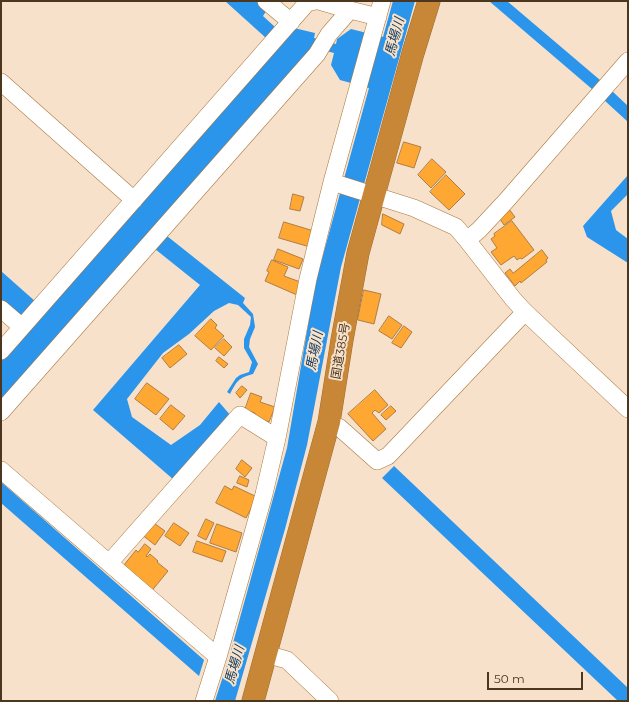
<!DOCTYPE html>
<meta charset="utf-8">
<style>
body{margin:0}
#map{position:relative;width:629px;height:702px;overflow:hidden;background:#f7e1ca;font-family:Montserrat,sans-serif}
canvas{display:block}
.frame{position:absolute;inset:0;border:2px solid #4c361d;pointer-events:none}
.scale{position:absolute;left:487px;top:672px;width:96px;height:18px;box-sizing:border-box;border:2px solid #4c361d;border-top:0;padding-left:5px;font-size:12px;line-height:14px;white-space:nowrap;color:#4c361d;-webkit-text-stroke:3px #f7e1ca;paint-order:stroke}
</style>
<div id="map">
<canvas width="629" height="702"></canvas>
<div class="frame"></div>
<div class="scale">50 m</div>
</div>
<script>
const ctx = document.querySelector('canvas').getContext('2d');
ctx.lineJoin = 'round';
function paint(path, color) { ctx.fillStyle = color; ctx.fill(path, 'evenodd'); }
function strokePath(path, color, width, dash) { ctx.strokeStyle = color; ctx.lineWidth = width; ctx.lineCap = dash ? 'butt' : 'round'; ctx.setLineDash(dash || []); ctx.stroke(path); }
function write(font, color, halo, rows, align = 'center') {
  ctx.font = font + ' Montserrat,"Noto Sans JP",sans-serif'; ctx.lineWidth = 4; ctx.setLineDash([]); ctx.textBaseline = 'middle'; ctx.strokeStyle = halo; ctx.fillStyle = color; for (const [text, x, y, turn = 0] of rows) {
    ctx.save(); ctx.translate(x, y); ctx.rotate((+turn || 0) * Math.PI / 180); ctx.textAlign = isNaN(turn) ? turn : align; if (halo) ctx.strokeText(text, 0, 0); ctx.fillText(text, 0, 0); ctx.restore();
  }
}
paint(new Path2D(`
 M225 1H257L267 10 263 16 275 27 266 38Z
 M393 1H415L341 267 307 445 285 529 235 701H215L228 661 287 448 315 284 369 88 340 80 331 65 334 53 311 47 310 53 1 404V360L294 28 315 33 314 38 336 44 337 39 351 29 383 37Z
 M489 1H507L600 80 592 89Z
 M612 91 628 106V122L604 100Z
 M628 175V194L611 211 616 230 628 239V263L587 237 583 226Z
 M167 236 245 298 243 303 253 314 255 327 250 339 249 347 258 364 253 374C238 378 237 381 230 394L227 392 236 378 240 375 249 372 252 362 244 348V339L250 325 251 317 238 305 229 303 214 311 189 334 163 353 127 399 132 417 171 445 200 425 219 402 231 416 174 480 93 410 200 285 155 249Z
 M1 271 36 302 22 318 1 299Z
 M394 466 628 688V701H618L382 478Z
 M1 482 204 660 199 676 1 503Z`), '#2b95eb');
const building = new Path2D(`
 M404 142 421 147 414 168 397 163Z
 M432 159 446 172 431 188 418 175Z
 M446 175 465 194 449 210 430 192Z
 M293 194 304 197 300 211 290 209Z
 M509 209 515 217 504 225 498 216Z
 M383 214 404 224 400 234 382 225Z
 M512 221 534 250 522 259 520 258 517 260 514 256 501 265 491 252 497 248 491 239 495 236 494 234Z
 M284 222 314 231 310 247 279 238Z
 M278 249 303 259 299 269 274 260Z
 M542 250 548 258 546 260 547 262 521 283 520 281 515 286 505 273 510 269 513 273Z
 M272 260 288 267 284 276 303 283 297 295 265 281 269 272 267 271Z
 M364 290 381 294 374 324 358 320Z
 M389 316 402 325 392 339 379 331Z
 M211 319 217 325 215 328 224 336 211 350 195 336Z
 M404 326 412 332 401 348 392 343Z
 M224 339 232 347 224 356 215 348Z
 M179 345 187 354 170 368 162 358Z
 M219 357 228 364 224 368 216 361Z
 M147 383 169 399 156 415 135 399Z
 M242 386 247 390 240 398 236 393Z
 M375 390 388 405 379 413 375 410 372 413 386 429 373 441 348 414Z
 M251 393 262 397 260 402 275 407 269 422 254 417 255 413 245 410Z
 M171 405 185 416 173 430 160 419Z
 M391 406 396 411 386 420 381 415Z
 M242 460 252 468 245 477 236 469Z
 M240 476 249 480 247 487 237 483Z
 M225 486 232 490 234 486 257 497 246 518 216 503Z
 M206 519 214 523 206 540 198 536Z
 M151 521 165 531 155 545 141 534Z
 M174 523 189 533 180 546 165 536Z
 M217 524 242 533 236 552 210 543Z
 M197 541 226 551 222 562 193 552Z
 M145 544 151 549 146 556 147 557 150 554 158 561 157 562 168 571 150 593 143 587 146 584 124 565 136 550 138 552Z`);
paint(building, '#fea733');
strokePath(building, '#af7d42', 1);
const minor = new Path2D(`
 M266 1 291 22
 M319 1 350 10 378 17
 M1 82 134 200
 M332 182 414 208 456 227 467 240 513 299 525 312 628 409
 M467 240 479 230 506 201 628 61
 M1 309 22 327
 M1 351 307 3 315 1
 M1 412 317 54 329 34 350 10
 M329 422 340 428 377 461 388 456 525 312
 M1 470 218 657
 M109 563 240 415 277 438
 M266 654 287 660 330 701
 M204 701 218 657 264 494 277 438 308 279 332 182 382 1`);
const highway = new Path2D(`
 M253 701 329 422 342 340 358 253 413 53 429 1`);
strokePath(minor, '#aa783d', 18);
strokePath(highway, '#9d6b2e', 23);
strokePath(minor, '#fff', 17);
strokePath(highway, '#c88737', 22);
write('12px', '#4c361d', '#f7e1ca', [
 ["国道385号",341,351,-80]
]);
write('italic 13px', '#10395b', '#f7e1ca', [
 ["馬場川",395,37,-75],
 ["馬場川",315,351,-79],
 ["馬場川",235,665,-74]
]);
</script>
